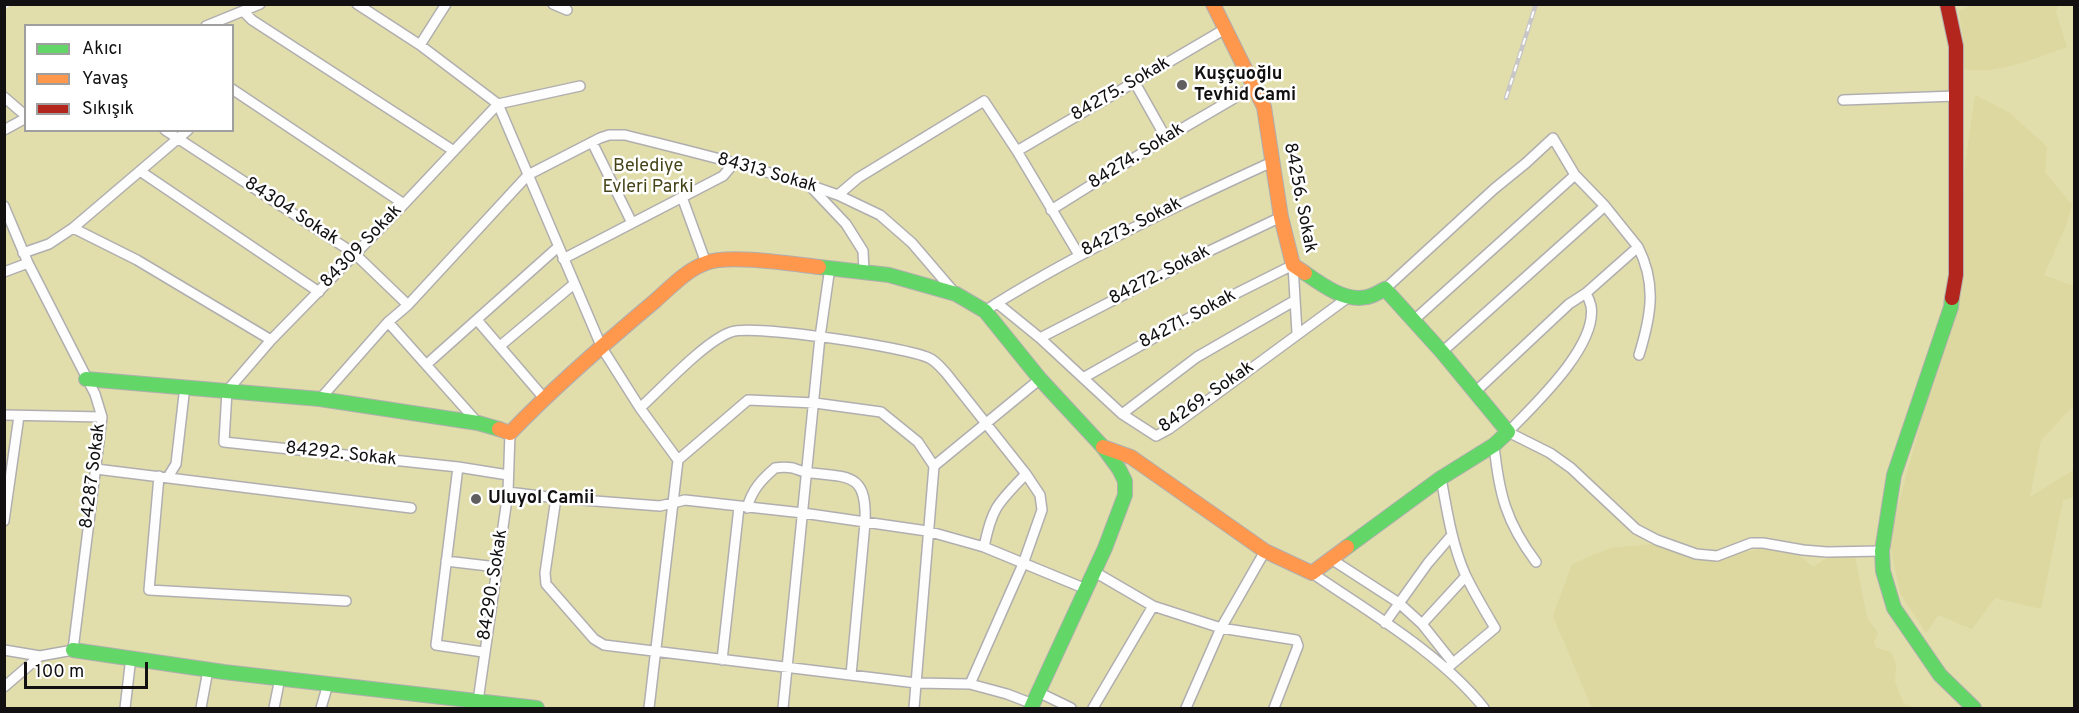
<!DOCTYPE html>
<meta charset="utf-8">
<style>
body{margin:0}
#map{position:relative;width:2079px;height:713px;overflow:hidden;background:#f3eff1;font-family:Overpass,sans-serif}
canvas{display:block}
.frame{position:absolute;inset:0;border:6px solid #121011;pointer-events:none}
.legend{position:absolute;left:24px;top:24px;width:210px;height:108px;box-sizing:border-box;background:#fff;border:2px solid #a09fa0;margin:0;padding:8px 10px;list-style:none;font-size:18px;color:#121011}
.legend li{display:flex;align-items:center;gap:12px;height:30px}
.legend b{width:30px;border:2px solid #a09fa0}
.scale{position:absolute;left:24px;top:662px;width:124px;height:27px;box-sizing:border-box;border:3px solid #121011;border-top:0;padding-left:8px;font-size:18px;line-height:21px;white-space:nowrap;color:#121011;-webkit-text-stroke:4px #fff;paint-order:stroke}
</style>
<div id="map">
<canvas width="2079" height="713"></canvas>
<div class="frame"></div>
<ul class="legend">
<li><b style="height:8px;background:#63d668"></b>Akıcı</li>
<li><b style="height:8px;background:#ff974d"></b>Yavaş</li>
<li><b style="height:8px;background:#b3261e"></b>Sıkışık</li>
</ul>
<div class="scale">100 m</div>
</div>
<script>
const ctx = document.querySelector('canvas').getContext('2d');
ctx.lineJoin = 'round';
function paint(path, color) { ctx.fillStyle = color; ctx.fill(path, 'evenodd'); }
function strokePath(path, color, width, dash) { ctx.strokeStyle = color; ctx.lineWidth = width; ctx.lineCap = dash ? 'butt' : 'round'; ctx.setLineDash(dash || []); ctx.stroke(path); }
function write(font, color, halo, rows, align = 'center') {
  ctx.font = font + ' Overpass,sans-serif'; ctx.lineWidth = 5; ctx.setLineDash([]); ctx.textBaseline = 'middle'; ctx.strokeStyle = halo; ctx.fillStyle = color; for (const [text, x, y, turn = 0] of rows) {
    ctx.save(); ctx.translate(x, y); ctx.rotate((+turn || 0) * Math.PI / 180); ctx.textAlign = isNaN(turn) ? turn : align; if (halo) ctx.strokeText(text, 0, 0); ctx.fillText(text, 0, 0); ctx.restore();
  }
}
paint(new Path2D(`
 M11 5H2074V708H5L4 10ZM26 26H232V130H26Z`), '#e1deab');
paint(new Path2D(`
 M1971 5H2058L2056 12 2067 47C2035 58 1999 75 1963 69L1964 44 1959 11Z
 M1975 95 2010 113 2047 147 2045 172 2072 205 2066 225 2044 275 2074 286V405L2041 440 2030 497 2072 471 2074 467V497L2063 500 2041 609 1995 598 1972 629 1938 615 1926 633 1900 593 1889 540 1923 414 1961 295 1965 165Z
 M1653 544 1688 556 1720 561 1738 553 1760 549 1796 553 1813 567C1828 557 1836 552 1855 556L1867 618 1878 633 1874 642 1877 648 1891 652 1896 664 1895 682 1904 704 1919 708H1592L1553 616 1572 564 1610 548Z`), '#dcd89f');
const street = new Path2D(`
 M357 4 420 45 498 104 602 348 640 408 678 460
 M553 4 567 10
 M243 11 252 20 454 151
 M206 26 260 4
 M420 45 446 4
 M1135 83 1166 138
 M232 89 404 204
 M4 97 26 116
 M1843 100 1956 96
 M4 130 26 118
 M165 130 355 254 408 305
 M592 142 632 223
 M1017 151 1225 29
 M140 171 319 292
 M810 186 846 224 863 251 864 271
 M838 195 880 215 912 243 954 292
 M682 197 706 263
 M4 206 28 263 95 394 102 417 73 650 40 656 4 687
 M1051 210 1166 138 1255 86
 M73 228 137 260 271 340
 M1638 247C1657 284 1651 316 1639 355
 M23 253 49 244 73 228 188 130
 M563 259 723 176 734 163
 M4 272 28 263
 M1385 289 1494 189 1526 163 1553 138 1575 175 1414 320
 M1586 293C1588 297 1590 302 1591 306 1598 346 1533 406 1508 432L1550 453 1571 468 1636 529 1657 540 1696 554 1717 556 1751 543H1763L1803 550 1827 552 1882 551
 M997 303C1085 249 1178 205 1272 162
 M985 311 997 303 1040 338 1122 414 1156 436 1169 429 1350 296
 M477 320 544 398
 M388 322 478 423
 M1040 338 1203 254 1281 217
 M500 346 574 284
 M1442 352 1605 206
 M427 364 558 247
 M1083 378 1205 309 1293 265 1297 333
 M1474 393 1569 304 1586 293 1638 247 1605 206 1575 175
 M320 399 388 322 408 305 528 175 600 138 609 135H625C696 153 769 170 838 195L858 178 984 101 1017 151 1079 255
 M640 408C662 388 705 341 731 332 752 324 906 347 929 358 936 361 941 368 946 373L1026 474 1040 495 1042 510 1023 564 970 684
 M1122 414 1197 357 1294 301
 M4 415 102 417
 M1494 445C1499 494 1506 522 1536 562
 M934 466 1040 379
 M458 467 436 645 483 652
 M96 469 411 508
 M508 475 458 467 224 442 227 391 271 340 404 204 498 104 580 86
 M159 476 149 590 346 601
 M168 477 176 464 185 386
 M1441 478C1447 511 1452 544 1465 574 1474 593 1485 611 1495 628L1446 669
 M508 492 556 498 660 506 685 500 803 513 927 531 984 547 1086 589
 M556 498 545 573 546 584 594 639 604 645 916 683 970 684 1007 694 1033 704
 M747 508C752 490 761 480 775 468 781 467 787 467 793 468 799 470 805 473 811 473 852 477 867 475 865 523L851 675
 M4 521 19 416
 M984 547C992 507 998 503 1026 474
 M1331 559 1399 603 1422 624 1453 663
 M446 561 497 567
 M1093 571 1153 606 1221 628 1296 640 1298 646 1274 708
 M1312 573C1370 613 1440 653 1484 708
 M1385 623 1428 563 1452 535
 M1422 624 1466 576
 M4 650 40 656
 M722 660 739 507
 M1038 692 1071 708
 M125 708 131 657
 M201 708 208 670
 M274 708 280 678
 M321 708 328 684
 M477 708 508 492 510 433
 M649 708 678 460 748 400 815 403 881 412 918 442 934 466 914 708
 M783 708 820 337 830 267
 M1093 708 1153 606
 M1186 708 1221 628 1265 551`);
const fast = new Path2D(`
 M819 267 889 275 956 294 985 311 1040 379 1103 447 1119 469 1125 481V495L1105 548 1031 708
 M1305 273C1322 285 1345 302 1367 297 1373 296 1379 292 1385 289L1442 352 1508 432 1494 445 1441 478 1347 547
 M1952 298 1951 307 1894 475 1882 551 1883 571 1894 608 1940 675 1974 708
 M86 379 320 399 478 423 499 429
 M73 650 224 672 537 708`);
const slow = new Path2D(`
 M1213 4 1264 107 1281 217 1293 265 1305 273
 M499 429 510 433C555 386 605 343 655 301 670 288 686 270 706 263 729 254 792 264 819 267
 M1103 447 1131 457 1265 551 1312 573 1347 547`);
const jam = new Path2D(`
 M1947 4 1956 46V275L1952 298`);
strokePath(street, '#b1aeb0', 12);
strokePath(fast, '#b1aeb0', 16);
strokePath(slow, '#b1aeb0', 16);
strokePath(jam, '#b1aeb0', 16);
strokePath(street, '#fdfdfd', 9);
strokePath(fast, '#63d668', 14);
strokePath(slow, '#ff974d', 14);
strokePath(jam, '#b3261e', 14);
const rail = new Path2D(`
 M1506 98 1536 4`);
strokePath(rail, '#c8c6c6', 4.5);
strokePath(rail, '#fff', 2, [7]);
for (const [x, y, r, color] of [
 [1182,85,6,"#615e5f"],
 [476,499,6,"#615e5f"]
]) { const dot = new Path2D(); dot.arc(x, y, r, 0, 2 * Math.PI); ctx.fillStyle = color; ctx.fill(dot); strokePath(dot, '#fff', 2); }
write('bold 18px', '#121011', '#fff', [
 ["Kuşçuoğlu",1194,75],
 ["Tevhid Cami",1194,96],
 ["Uluyol Camii",488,499]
], 'left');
write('18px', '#121011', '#fff', [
 ["84275. Sokak",1121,90,-30],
 ["84274. Sokak",1137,157,-32],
 ["84313 Sokak",767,174,16],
 ["84256. Sokak",1299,198,79],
 ["84304 Sokak",291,212,33],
 ["84273. Sokak",1132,228,-27],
 ["84309 Sokak",362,247,-46],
 ["84272. Sokak",1160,276,-27],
 ["84271. Sokak",1188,320,-28],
 ["84269. Sokak",1207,398,-35],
 ["84292. Sokak",341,455,6],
 ["84287 Sokak",94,476,-83],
 ["84290. Sokak",494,585,-81]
]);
write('18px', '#454418', '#fff', [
 ["Belediye",648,167],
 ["Evleri Parki",648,188]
]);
</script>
